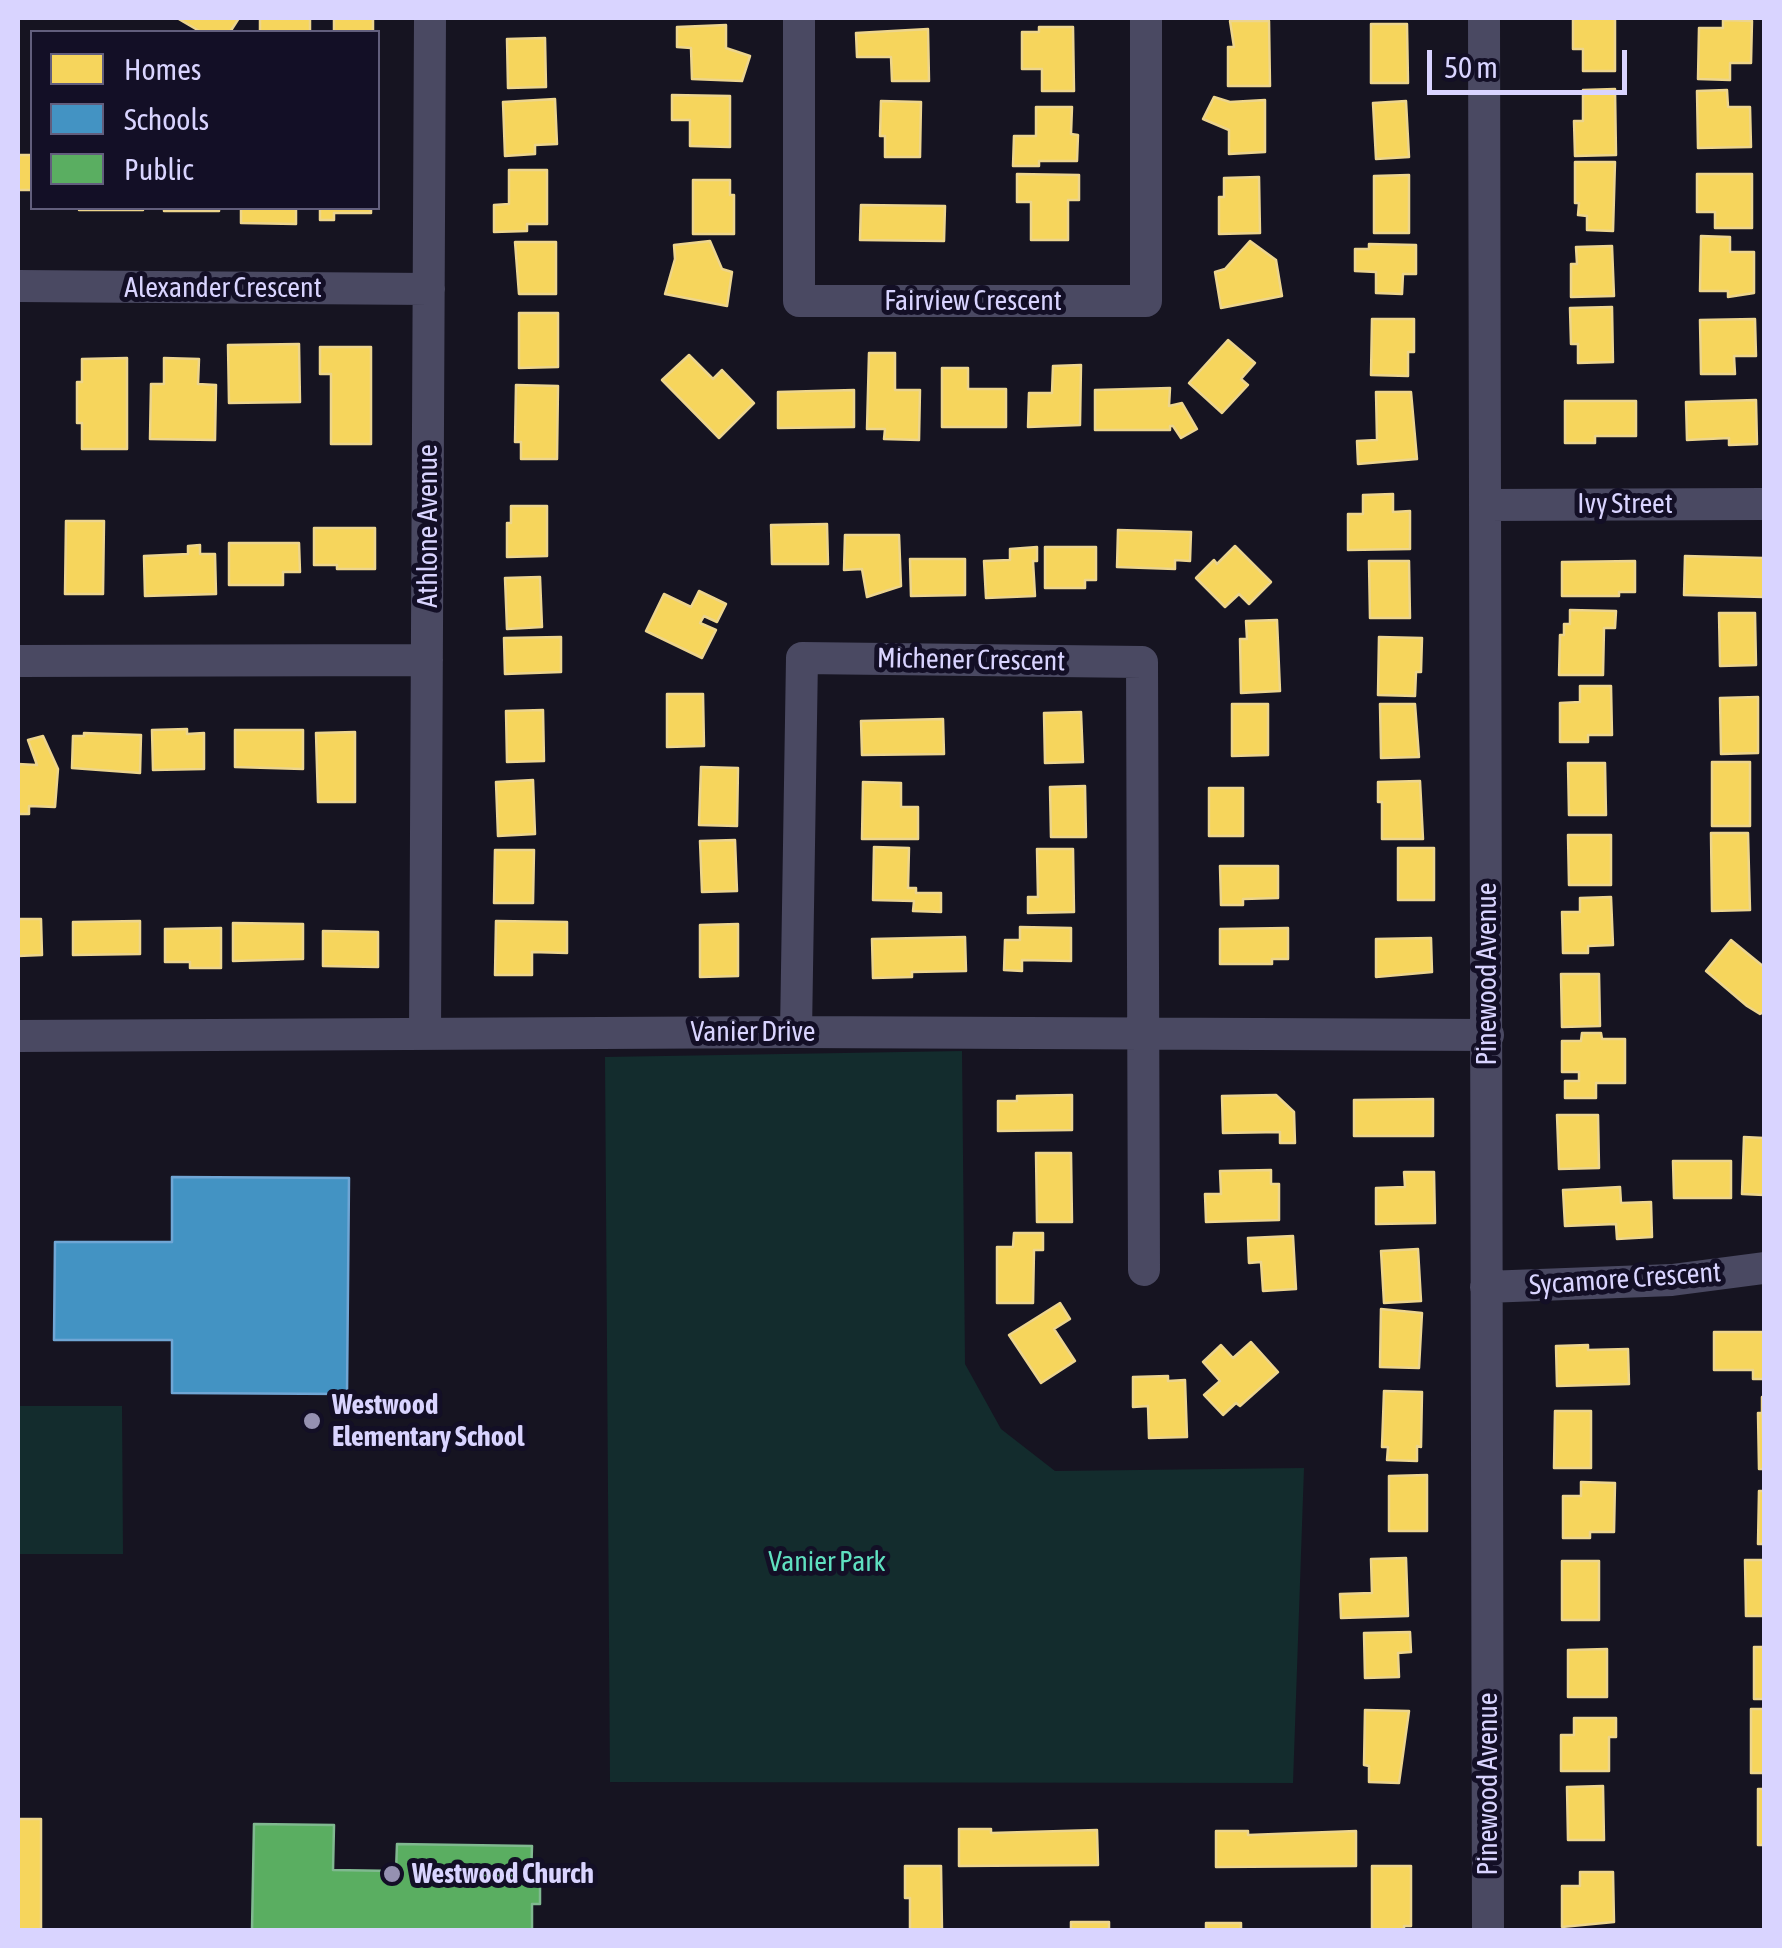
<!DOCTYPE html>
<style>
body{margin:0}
#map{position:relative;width:1782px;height:1948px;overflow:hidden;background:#161421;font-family:"Asap Condensed",sans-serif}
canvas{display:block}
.frame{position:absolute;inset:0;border:20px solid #d9d4ff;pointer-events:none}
.legend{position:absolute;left:30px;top:30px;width:350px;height:180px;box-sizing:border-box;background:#130f26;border:2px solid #625e7d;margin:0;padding:12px 18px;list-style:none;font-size:30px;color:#d9d4ff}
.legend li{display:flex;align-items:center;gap:20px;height:50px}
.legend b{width:50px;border:2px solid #625e7d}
.scale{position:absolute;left:1427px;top:50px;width:200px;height:45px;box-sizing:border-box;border:5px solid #d9d4ff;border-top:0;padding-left:12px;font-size:30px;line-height:35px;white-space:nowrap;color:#d9d4ff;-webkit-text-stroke:8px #130f26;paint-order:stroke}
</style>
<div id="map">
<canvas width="1782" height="1948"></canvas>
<div class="frame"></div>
<ul class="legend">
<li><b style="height:28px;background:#f6d55c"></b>Homes</li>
<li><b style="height:28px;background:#4393c3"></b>Schools</li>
<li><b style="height:28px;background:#5aae61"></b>Public</li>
</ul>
<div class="scale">50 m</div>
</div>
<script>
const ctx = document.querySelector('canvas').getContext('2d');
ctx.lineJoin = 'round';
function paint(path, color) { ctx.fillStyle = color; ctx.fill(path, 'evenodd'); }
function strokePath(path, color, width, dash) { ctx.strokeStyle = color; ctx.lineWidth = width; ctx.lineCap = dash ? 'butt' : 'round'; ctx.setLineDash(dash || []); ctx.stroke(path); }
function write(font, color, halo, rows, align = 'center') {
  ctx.font = font + ' "Asap Condensed",sans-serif'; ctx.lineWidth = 10; ctx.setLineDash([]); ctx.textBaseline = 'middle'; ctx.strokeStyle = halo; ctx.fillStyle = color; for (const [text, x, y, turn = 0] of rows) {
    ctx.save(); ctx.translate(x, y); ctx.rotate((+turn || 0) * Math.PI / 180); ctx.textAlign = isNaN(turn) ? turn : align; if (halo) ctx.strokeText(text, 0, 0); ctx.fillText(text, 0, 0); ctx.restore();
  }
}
paint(new Path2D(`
 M962 1051 965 1364 1001 1429 1055 1471 1304 1468 1293 1783 610 1782 605 1057Z
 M18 1406H122L123 1554H18Z`), '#132c2d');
const homes = new Path2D(`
 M177 18H239L230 32H201Z
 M260 18H310V32H260Z
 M334 18H373V32H334Z
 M1573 18H1615V71H1583V49H1573Z
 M1723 20 1752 21 1751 63H1730V80L1698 79 1699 28H1723Z
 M1230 21H1269L1270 86H1228V47H1234Z
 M1371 24H1407L1408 83H1371Z
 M726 25V48L750 56 742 81 692 79 691 48 677 47V27Z
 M1039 27H1073L1074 91H1042V69H1022V32H1039Z
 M928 29 929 81H892L891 57H857L856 33Z
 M545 38 546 87 508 88 507 39Z
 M1615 89 1616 155 1575 156 1574 121H1583V90Z
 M1727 90 1728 107H1750L1751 147 1698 148 1697 91Z
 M672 95 730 96V147L690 146V120H672Z
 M1214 97 1230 102 1265 100V152L1229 154V130L1203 119Z
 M555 99 557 144 535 145V154L505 156 503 102Z
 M881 101 921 102 920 157H885V136H880Z
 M1406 101 1409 157 1376 159 1373 103Z
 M1036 107H1072L1071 134 1078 135 1077 161H1039V166H1013L1014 136H1036Z
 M18 155H32V190H18Z
 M1575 162H1615L1613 231 1587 230V216L1578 215 1579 203H1575Z
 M509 170H547V224H527V231L494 232V205L509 204Z
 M1017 174 1079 175V200H1068V240H1031V202H1017Z
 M1697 174H1752V228H1715V212H1697Z
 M1409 175V233H1374V176Z
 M1259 177 1260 233 1219 234V197H1224V178Z
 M693 180H730V195H734V234H693Z
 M861 205 945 206 944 241 860 240Z
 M79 208H143V210H79Z
 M164 208H219V211H164Z
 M241 208H296V224L241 223Z
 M320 208H371V213H334V220H320Z
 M1701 236 1730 237V252H1754V293L1728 297V291H1700Z
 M710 241 722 269 732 272 727 306 665 294 675 259 674 245Z
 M1250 241 1276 260 1282 296 1221 308 1215 272 1225 269Z
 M515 242H556V294H519Z
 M1369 244 1416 245V274H1403L1402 294 1376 293V272L1355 271V249H1369Z
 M1612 246 1614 296 1571 297V264H1577L1576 247Z
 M1612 307 1613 362 1578 363V344H1571L1570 308Z
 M519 313H558V367L519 368Z
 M1372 319H1414V352H1408V376L1371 375Z
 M1755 319 1756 356H1734L1735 374H1701L1700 320Z
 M1228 340 1255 363 1241 379 1248 385 1222 413 1189 383Z
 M299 344 300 402 229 403 228 345Z
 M320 347H371V444H331V374H320Z
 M869 353H895V390H920L919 440 884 439 885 429H867Z
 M689 355 713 379 722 370 754 403 719 438 662 380Z
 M127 358V449H82V423H77V382H82V359Z
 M164 358 199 359 198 384 216 385 215 440 150 439 151 384H164Z
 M1081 365 1080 425 1028 427 1029 393H1052L1053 366Z
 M942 368H968V389H1006V427H942Z
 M516 385 558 386 557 459H521V442H515Z
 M1170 388 1169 406 1182 403 1197 429 1181 438 1173 426H1170V430H1095V390Z
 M854 390V427L778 428V392Z
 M1376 392H1411L1417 459 1358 464 1357 441 1377 440Z
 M1756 400 1757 444 1729 445V438L1687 440 1686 402Z
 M1565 401H1636V436H1595V443H1565Z
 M1393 494V512L1410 511V549L1348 550V514H1363V495Z
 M511 506H547V556L507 557V523H511Z
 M66 521H104L103 594H65Z
 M827 524 828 564H772L771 525Z
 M314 528H375V569H337V565H314Z
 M1118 530 1191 532 1190 561 1175 560V569L1117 567Z
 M845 535H899L901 586 867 597 862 569 844 570Z
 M229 543H299L300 572H283V585H229Z
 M200 545V554H215L216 594 145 596 144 556 188 554V546Z
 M1235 546 1271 582 1249 604 1239 594 1225 607 1196 578 1214 560 1217 564Z
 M1037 547V561H1033L1035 596 986 598 984 561 1010 560V549Z
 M1045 547H1096V580H1085V588H1045Z
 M1685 556 1764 558V597L1684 595Z
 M910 559H965V595L911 596Z
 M1369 561H1409L1410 618H1370Z
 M1635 561V592H1619V596H1562V562Z
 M540 577 542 627 507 629 505 578Z
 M699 591 726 604 717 622 704 616 700 623 716 630 702 658 646 631 664 594 691 607Z
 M1570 610 1616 611 1615 628H1604L1603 675H1559L1560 635H1564V624H1570Z
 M1719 613H1755L1756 665 1720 666Z
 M1277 620 1280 691 1241 693 1240 639H1247L1246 621Z
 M561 637V672L505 674 504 638Z
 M1379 637 1422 638 1421 672H1416L1415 696 1378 695Z
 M1580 686H1611L1612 735H1588V742H1560V703L1580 702Z
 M667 694H703L704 746 667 747Z
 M1758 697V753L1721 754 1720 698Z
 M1232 704H1268V755L1232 756Z
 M1380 704H1415L1419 757 1381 758Z
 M543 710 544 761 507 762 506 711Z
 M1081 712 1083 762 1045 763 1044 713Z
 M943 719 944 754 862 755 861 721Z
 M187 729V734L204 733V769L153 770 152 730Z
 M235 730H303V769L235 767Z
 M355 732V802H318L316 733Z
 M84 733 141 735 140 773 72 768 73 736H84Z
 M43 736 58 769 55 807 29 806V814H18V764L37 765 28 740Z
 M1712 762H1750V826H1712Z
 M1568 763H1605L1606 815H1569Z
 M701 767 738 768 737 826 699 825Z
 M533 780 535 834 498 836 496 782Z
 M1420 781 1423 839H1382V802H1378V782Z
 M863 782 901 783V807H918V839H862Z
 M1085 786 1086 837H1051L1050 787Z
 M1209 788H1243V836H1209Z
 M1711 833H1748L1750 910 1712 911Z
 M1568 835H1611V885H1569Z
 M735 840 737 891 702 892 700 841Z
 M874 847 909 848 908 888H916V893H941V912L913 911 914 901 873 900Z
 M1398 848H1434V900H1398Z
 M1037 849H1073L1074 912 1028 913V897H1038Z
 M495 850H534L533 903H494Z
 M1220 866H1278V898L1243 899V905H1221Z
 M1611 897 1613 945 1588 946V953H1563L1562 912H1580V898Z
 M18 919H41L42 955 18 956Z
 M140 921V954L73 955V922Z
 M496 921 567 922V953L532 952V975H495Z
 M233 923 303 924V959L233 961Z
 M738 924V976L700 977V925Z
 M1020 927 1071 928V961L1022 960V971L1004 970 1005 940H1020Z
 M221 928V968H190V962H165V929Z
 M1288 928V959H1272V964H1220V929Z
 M323 931 378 932V967L323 966Z
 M965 937 966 971 912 972V977L873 978 872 939Z
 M1431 938 1432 972 1376 977V939Z
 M1731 940 1764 967V1012L1760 1014 1747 1006 1706 971Z
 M1561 974H1599L1600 1026 1562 1027Z
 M1582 1033H1601L1602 1039H1625V1083H1596V1098H1565V1081H1579V1072H1562V1041H1581Z
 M1072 1095V1130L998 1131V1101H1017V1096Z
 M1276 1095 1294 1112 1295 1143H1280V1132L1223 1133 1222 1096Z
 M1433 1099V1136H1354V1100Z
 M1557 1115H1598L1599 1168 1559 1169Z
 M1744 1137 1764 1138V1195L1742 1194Z
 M1036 1153H1071L1072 1222H1037Z
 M1673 1161H1731V1198H1674Z
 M1271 1170V1184H1279V1220L1206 1222 1205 1194H1221L1220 1171Z
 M1404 1172H1434L1435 1223 1376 1224V1188L1405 1187Z
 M1620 1187 1621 1203 1651 1202 1652 1237 1617 1239 1616 1224 1565 1226 1563 1190Z
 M1014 1233H1043V1250H1034L1033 1303H997V1247H1013Z
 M1293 1236 1296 1289 1263 1291 1261 1262 1249 1263 1248 1238Z
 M1418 1249 1421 1301 1384 1303 1381 1251Z
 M1060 1303 1070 1319 1054 1329 1075 1361 1041 1383 1009 1335Z
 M1381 1309 1422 1313 1419 1368 1380 1367Z
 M1714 1332H1764V1379H1753V1370H1714Z
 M1251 1342 1278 1372 1240 1406 1236 1403 1223 1415 1204 1395 1220 1381 1203 1362 1221 1345 1233 1358Z
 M1588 1345V1350L1628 1349 1629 1384 1557 1386 1556 1346Z
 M1168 1376V1381L1185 1380 1187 1437 1149 1438 1148 1406 1133 1407V1377Z
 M1384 1391 1422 1392 1421 1447 1417 1446V1461L1387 1460 1388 1447H1382Z
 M1762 1397 1764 1469H1759L1758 1413H1762Z
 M1555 1411H1591V1468H1554Z
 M1427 1475V1531H1389V1476Z
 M1581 1482 1615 1483 1614 1532H1590V1538H1563V1496H1581Z
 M1759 1491H1764V1544H1758Z
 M1406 1558 1408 1616 1341 1618 1340 1594 1372 1593 1371 1559Z
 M1745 1560H1764V1616H1746Z
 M1562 1561H1599V1620H1562Z
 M1410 1632 1411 1652 1398 1653 1399 1677 1365 1678 1364 1633Z
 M1754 1647H1764V1699H1754Z
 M1607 1649V1697H1568V1650Z
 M1751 1709H1764V1773H1751Z
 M1365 1710 1409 1711 1399 1783 1369 1782V1766L1364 1765Z
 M1574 1718H1616V1737H1609V1771H1561V1735H1574Z
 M1603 1786 1604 1840H1568L1567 1787Z
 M1758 1789H1764V1845H1758Z
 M18 1819H41V1930H18Z
 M959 1829H991V1833L1097 1830 1098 1865 959 1866Z
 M1216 1831H1248V1835L1356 1831V1866L1216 1867Z
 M905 1866H941L942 1930H910V1898H905Z
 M1372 1866H1411V1926H1404V1930H1372Z
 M1580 1872H1613L1614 1922 1562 1927V1886H1580Z
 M1071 1922H1109V1930H1071Z
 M1206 1923H1241V1930H1206Z`);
paint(homes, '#f6d55c');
strokePath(homes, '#edd58d', 2.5);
const schools = new Path2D(`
 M172 1177 349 1178 347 1394 172 1393V1340H54L55 1242H172Z`);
paint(schools, '#4393c3');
strokePath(schools, '#70a6d5', 2.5);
const public = new Path2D(`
 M254 1824 334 1825 333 1870 396 1871 397 1844 532 1846 531 1878H540V1904H532V1930H252Z`);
paint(public, '#5aae61');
strokePath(public, '#80b990', 2.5);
strokePath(new Path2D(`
 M799 18V301H1146V18
 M1484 18 1488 1930
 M18 286 429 289
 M1485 505 1764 504
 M18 661 427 660
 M796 1032 802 658 1142 662 1144 1270
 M425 1034 430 18
 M18 1036 796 1032 1488 1035
 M1486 1287 1672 1280 1764 1268`), '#4a4962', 32);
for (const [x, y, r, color] of [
 [312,1421,10,"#9591b1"],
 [392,1874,10,"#9591b1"]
]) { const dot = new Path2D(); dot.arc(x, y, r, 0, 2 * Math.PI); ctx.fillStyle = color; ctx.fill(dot); strokePath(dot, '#130f26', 4); }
write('28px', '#d9d4ff', '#130f26', [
 ["Alexander Crescent",223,288],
 ["Fairview Crescent",973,301],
 ["Ivy Street",1625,504],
 ["Athlone Avenue",428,526,-90],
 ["Michener Crescent",971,660,1],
 ["Pinewood Avenue",1487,974,-90],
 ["Vanier Drive",753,1032],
 ["Sycamore Crescent",1625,1279,-4],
 ["Pinewood Avenue",1488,1784,-90]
]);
write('bold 28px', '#d9d4ff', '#130f26', [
 ["Westwood",332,1405],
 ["Elementary School",332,1437],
 ["Westwood Church",412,1874]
], 'left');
write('28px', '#5fe0c0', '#130f26', [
 ["Vanier Park",827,1562]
]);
</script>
